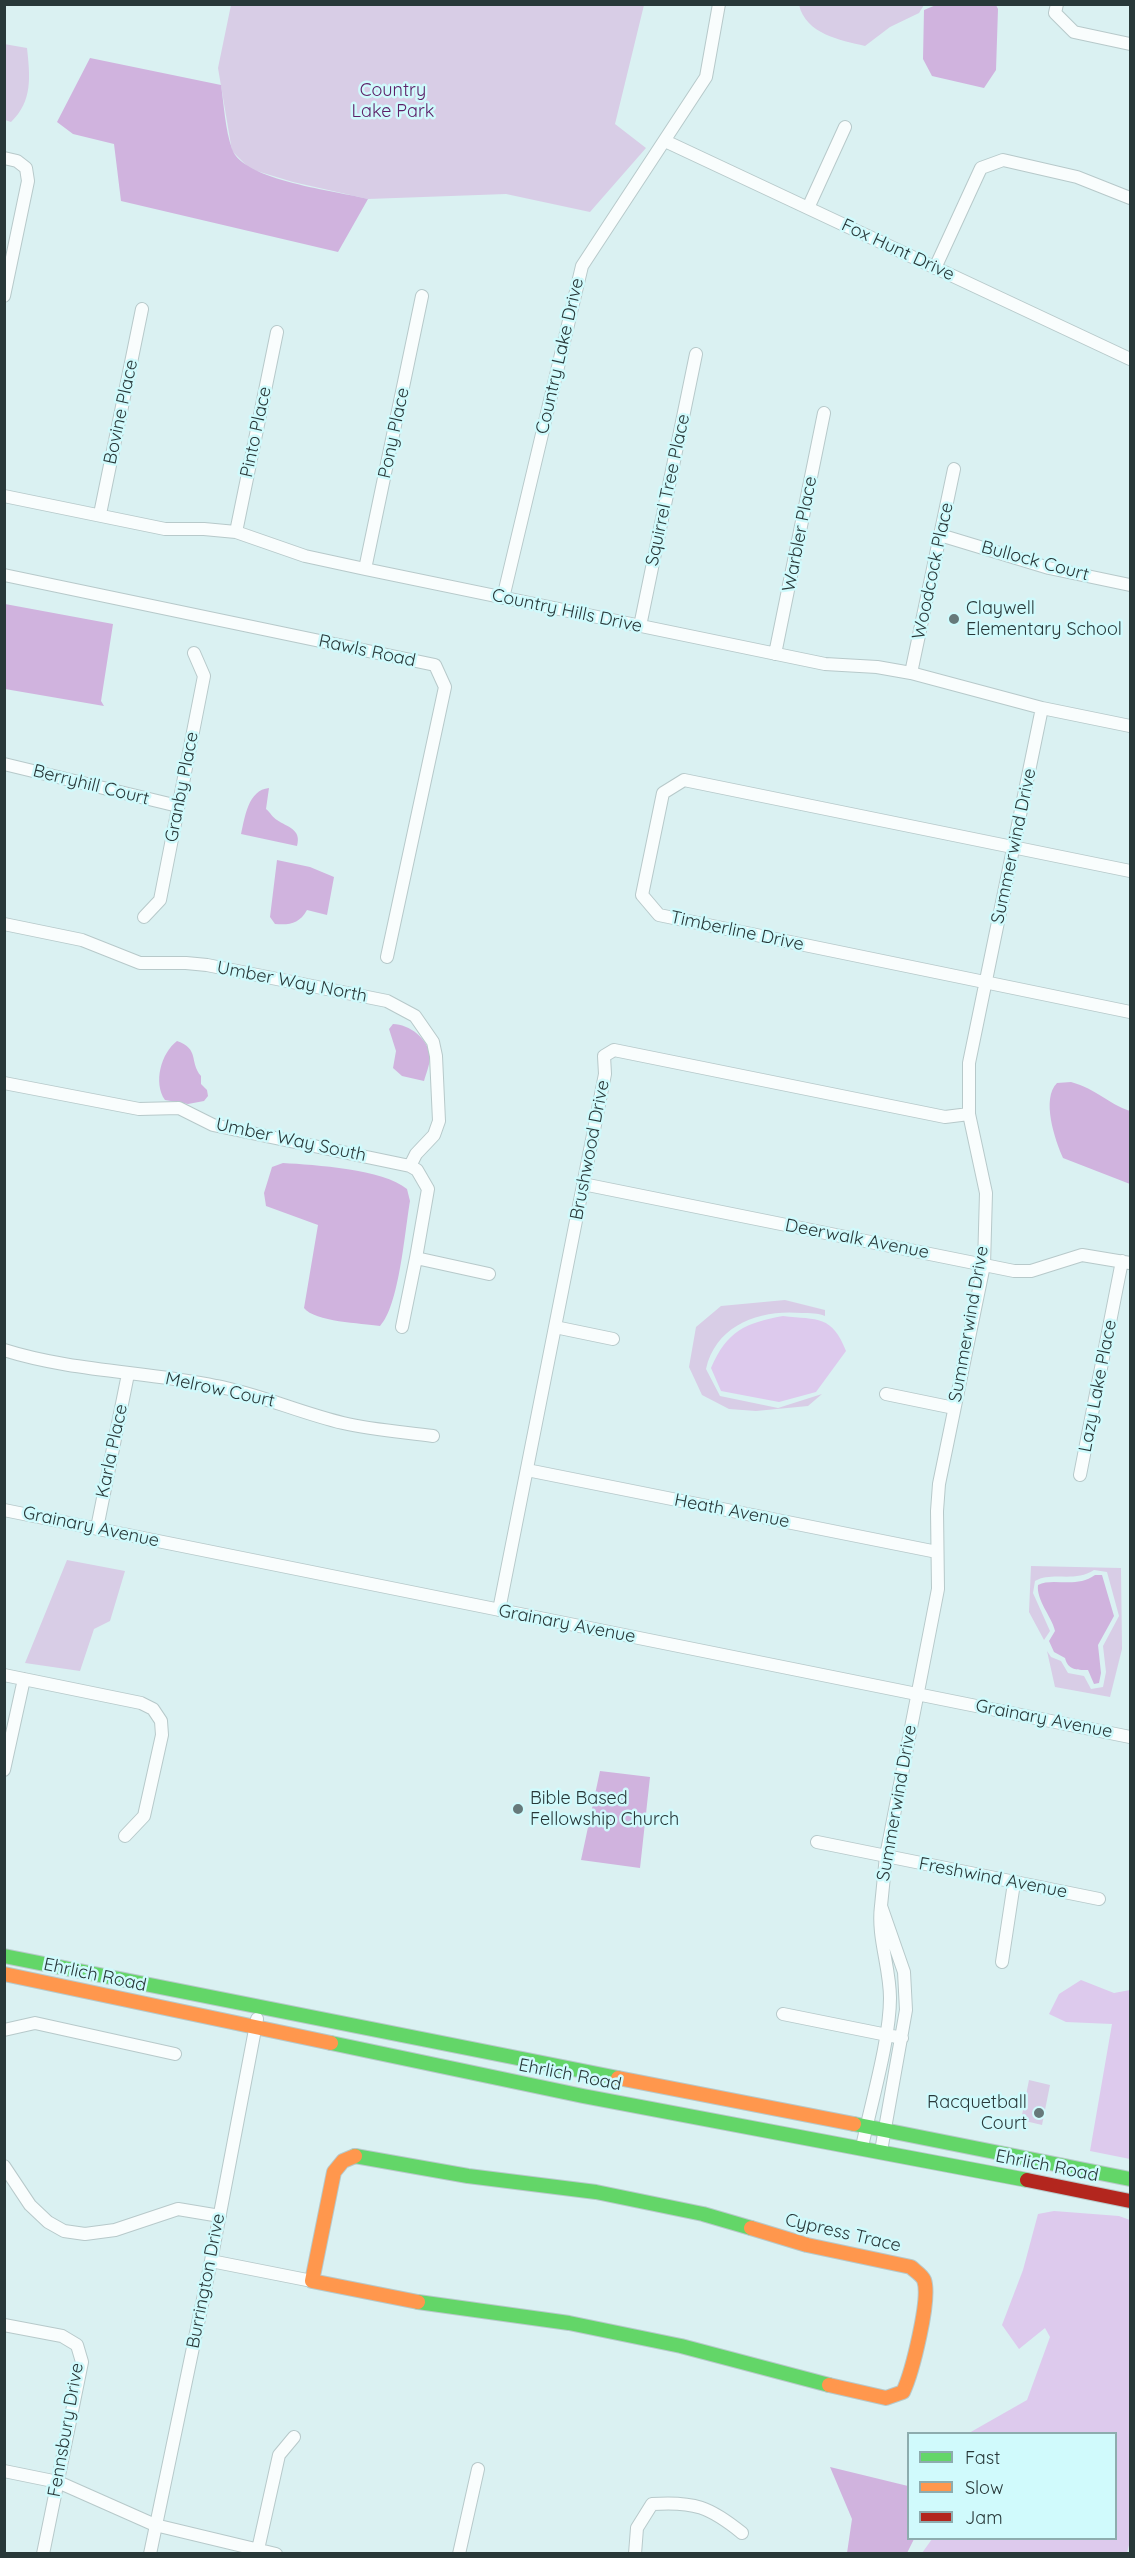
<!DOCTYPE html>
<style>
body{margin:0}
#map{position:relative;width:1135px;height:2558px;overflow:hidden;background:#daf1f2;font-family:Quicksand,sans-serif}
canvas{display:block}
.frame{position:absolute;inset:0;border:6px solid #283839;pointer-events:none}
.legend{position:absolute;left:907px;top:2432px;width:210px;height:108px;box-sizing:border-box;background:#d0fafc;border:2px solid #8dacae;margin:0;padding:8px 10px;list-style:none;font-size:18px;color:#283839}
.legend li{display:flex;align-items:center;gap:12px;height:30px}
.legend b{width:30px;border:2px solid #8dacae}
</style>
<div id="map">
<canvas width="1135" height="2558"></canvas>
<div class="frame"></div>
<ul class="legend">
<li><b style="height:8px;background:#63d668"></b>Fast</li>
<li><b style="height:8px;background:#ff974d"></b>Slow</li>
<li><b style="height:8px;background:#b3261e"></b>Jam</li>
</ul>
</div>
<script>
const ctx = document.querySelector('canvas').getContext('2d');
ctx.lineJoin = 'round';
function paint(path, color) { ctx.fillStyle = color; ctx.fill(path, 'evenodd'); }
function strokePath(path, color, width, dash) { ctx.strokeStyle = color; ctx.lineWidth = width; ctx.lineCap = dash ? 'butt' : 'round'; ctx.setLineDash(dash || []); ctx.stroke(path); }
function write(font, color, halo, rows, align = 'center') {
  ctx.font = font + ' Quicksand,sans-serif'; ctx.lineWidth = 5; ctx.setLineDash([]); ctx.textBaseline = 'middle'; ctx.strokeStyle = halo; ctx.fillStyle = color; for (const [text, x, y, turn = 0] of rows) {
    ctx.save(); ctx.translate(x, y); ctx.rotate((+turn || 0) * Math.PI / 180); ctx.textAlign = isNaN(turn) ? turn : align; if (halo) ctx.strokeText(text, 0, 0); ctx.fillText(text, 0, 0); ctx.restore();
  }
}
paint(new Path2D(`
 M231 5H644L615 124 646 148 590 212 506 194 368 199 293 182 250 169 232 151 218 68Z
 M799 5V4L924 5 919 13 890 27 865 46C840 40 806 34 799 5Z
 M4 44 27 48C30 76 33 101 11 122L5 120Z
 M785 1300 825 1310V1316C818 1313 810 1313 802 1313 761 1309 716 1324 706 1369L720 1396 778 1408 822 1394 808 1406 756 1411 729 1409 702 1395 689 1367 696 1327 721 1306Z
 M67 1560 125 1571 110 1621 94 1629 80 1671 25 1663Z
 M1031 1566 1121 1568 1122 1649 1110 1697 1055 1687 1047 1651 1051 1657 1061 1661 1068 1673 1084 1676 1091 1689 1103 1687 1106 1672 1103 1646 1119 1616 1107 1572 1094 1570C1074 1583 1053 1571 1035 1581L1033 1593 1050 1631 1044 1640 1029 1612Z
 M1029 2080 1050 2085 1042 2125 1021 2120Z`), '#d8cde6');
paint(new Path2D(`
 M783 1316C818 1320 832 1315 846 1351L816 1392 779 1402 721 1391 711 1368C727 1331 745 1323 783 1316Z
 M1081 1980 1114 1993 1130 1990V2159L1090 2151 1112 2024 1066 2022 1049 2014 1059 1994Z
 M1054 2211 1119 2216 1130 2220V2541L1127 2553H922L932 2539 1116 2538V2434L969 2433 1027 2400 1050 2337 1045 2328 1019 2349 1002 2325 1023 2270 1038 2214Z`), '#ddcaed');
paint(new Path2D(`
 M936 5H996L998 9 996 70 984 88 932 76 923 59 924 10Z
 M90 58 221 85C224 105 225 129 232 149 243 181 338 191 368 199L338 252 121 201 114 144 73 134 57 122Z
 M5 604 113 624 101 701 104 706 5 689Z
 M269 788 266 809C270 812 273 818 277 820 287 827 302 829 297 846L241 834C245 817 248 790 269 788Z
 M277 860 310 867 334 877 327 915 307 910C299 924 290 925 275 924L270 917Z
 M393 1024C409 1024 429 1039 430 1057 430 1064 426 1074 424 1081L402 1076 393 1068 396 1051 389 1029Z
 M177 1041C200 1049 189 1062 201 1076V1084L207 1090 208 1096 204 1101 188 1104 165 1100C153 1083 161 1053 177 1041Z
 M1071 1082C1097 1089 1108 1104 1130 1111V1184L1063 1158C1055 1140 1041 1099 1057 1083Z
 M283 1163C315 1165 383 1169 407 1189L410 1201C405 1230 399 1307 380 1326 361 1323 315 1322 304 1308L318 1225 266 1206 264 1193 272 1167Z
 M1095 1575H1102L1114 1616 1098 1645 1101 1673 1099 1683 1094 1684 1088 1670C1076 1670 1068 1670 1065 1658L1054 1652 1049 1641 1055 1631C1052 1617 1036 1600 1038 1585 1053 1577 1076 1589 1095 1575Z
 M600 1771 650 1777 640 1868 581 1860Z
 M830 2467 908 2486V2538L914 2539 907 2553H847L852 2519Z`), '#d0b3de');
const street = new Path2D(`
 M1057 4 1055 13 1074 32 1130 44
 M665 141 1130 359
 M4 158 17 161 26 168 28 181 4 296
 M808 208 845 127
 M935 268 981 168 1003 160 1077 177 1130 198
 M4 496 165 529H204L236 532 305 556 365 569 825 664 877 667 911 673 1042 708 1130 726
 M100 514 142 309
 M236 532 277 332
 M940 535 1049 568 1130 585
 M365 569 422 296
 M4 575 435 665 445 687 387 957
 M503 598 582 266 706 77 719 4
 M640 626 696 354
 M775 654 824 413
 M911 673 954 469
 M4 764 178 806
 M1130 871 684 780 663 793 642 895 659 915 1130 1012
 M144 917 160 900 204 676 194 653
 M4 924 82 940 140 963H186L207 965 387 1001 415 1016 433 1042 436 1056 439 1121 434 1135 416 1154 410 1166
 M4 1083 139 1109 179 1108 213 1125 410 1166 417 1170 428 1189 416 1258
 M583 1184 1014 1271H1031L1082 1255 1130 1263
 M402 1327 416 1258 489 1274
 M555 1327 613 1339
 M4 1350C74 1372 145 1371 216 1386 259 1394 300 1413 343 1423 373 1430 403 1432 433 1436
 M886 1394 954 1408
 M527 1470 937 1552
 M1080 1475 1122 1261
 M4 1510 1130 1737
 M97 1528 128 1374
 M499 1610 605 1074 604 1056 614 1050 945 1117 969 1114
 M4 1675 141 1703 153 1709 161 1721 162 1735 144 1816 125 1836
 M4 1770 24 1679
 M817 1842 1099 1899
 M881 1906 886 1856 938 1589 937 1511 939 1484 984 1265 986 1193 969 1114V1063L1042 708
 M1002 1962 1014 1883
 M783 2014 902 2038
 M4 2030 35 2023 175 2054
 M862 2147C871 2103 890 2040 890 1998 890 1967 877 1937 881 1906L904 1972 906 2010 881 2151
 M4 2166 30 2205 48 2222 64 2231 85 2234 115 2230 178 2209 220 2216
 M211 2261 312 2281
 M4 2325 62 2336 77 2345 82 2362 43 2554
 M4 2471 58 2482 155 2525 276 2554
 M150 2554 211 2261 257 2019
 M257 2554 279 2455 294 2437
 M459 2554 478 2469
 M635 2554 637 2528 652 2504C694 2501 710 2507 742 2533`);
const fast = new Path2D(`
 M4 1956 618 2078
 M331 2043 583 2096 1027 2180
 M854 2124 1130 2179
 M355 2156 468 2176 596 2192 703 2214 751 2228
 M418 2302 569 2323 681 2346 829 2385`);
const slow = new Path2D(`
 M4 1974 331 2043
 M618 2078 854 2124
 M355 2156 343 2161 334 2172 312 2281 418 2302
 M751 2228 807 2245 911 2267C915 2271 922 2275 924 2280 931 2298 912 2373 903 2392L886 2398 829 2385`);
const jam = new Path2D(`
 M1027 2180 1130 2201`);
strokePath(street, '#b7c9ca', 14);
strokePath(fast, '#b7c9ca', 16);
strokePath(slow, '#b7c9ca', 16);
strokePath(jam, '#b7c9ca', 16);
strokePath(street, '#f9fdfd', 12);
strokePath(fast, '#63d668', 14);
strokePath(slow, '#ff974d', 14);
strokePath(jam, '#b3261e', 14);
for (const [x, y, r, color] of [
 [954,619,6,"#66797a"],
 [518,1809,6,"#66797a"],
 [1039,2113,6,"#66797a"]
]) { const dot = new Path2D(); dot.arc(x, y, r, 0, 2 * Math.PI); ctx.fillStyle = color; ctx.fill(dot); strokePath(dot, '#d0fafc', 2); }
write('18px', '#5d2068', '#d0fafc', [
 ["Country",393,91],
 ["Lake Park",393,112]
]);
write('18px', '#283839', '#d0fafc', [
 ["Fox Hunt Drive",898,250,25],
 ["Country Lake Drive",560,356,-77],
 ["Bovine Place",121,412,-78],
 ["Pinto Place",256,432,-78],
 ["Pony Place",394,433,-78],
 ["Squirrel Tree Place",668,490,-78],
 ["Warbler Place",800,534,-79],
 ["Bullock Court",1035,561,15],
 ["Woodcock Place",933,571,-78],
 ["Country Hills Drive",567,611,12],
 ["Rawls Road",367,651,12],
 ["Berryhill Court",91,785,14],
 ["Granby Place",182,787,-79],
 ["Summerwind Drive",1014,846,-78],
 ["Timberline Drive",737,931,12],
 ["Umber Way North",292,982,11],
 ["Umber Way South",291,1140,12],
 ["Brushwood Drive",590,1150,-79],
 ["Deerwalk Avenue",857,1239,11],
 ["Summerwind Drive",969,1324,-80],
 ["Lazy Lake Place",1098,1386,-79],
 ["Melrow Court",220,1390,12],
 ["Karla Place",112,1451,-78],
 ["Heath Avenue",732,1511,11],
 ["Grainary Avenue",91,1527,12],
 ["Grainary Avenue",567,1624,11],
 ["Grainary Avenue",1044,1719,11],
 ["Summerwind Drive",897,1803,-80],
 ["Freshwind Avenue",993,1878,11],
 ["Ehrlich Road",95,1975,12],
 ["Ehrlich Road",570,2075,11],
 ["Ehrlich Road",1047,2166,11],
 ["Cypress Trace",843,2233,13],
 ["Burrington Drive",206,2281,-79],
 ["Fennsbury Drive",66,2430,-80]
]);
write('18px', '#283839', '#d0fafc', [
 ["Claywell",966,609],
 ["Elementary School",966,630],
 ["Bible Based",530,1799],
 ["Fellowship Church",530,1820],
 ["Racquetball",1027,2103,"right"],
 ["Court",1027,2124,"right"]
], 'left');
</script>
